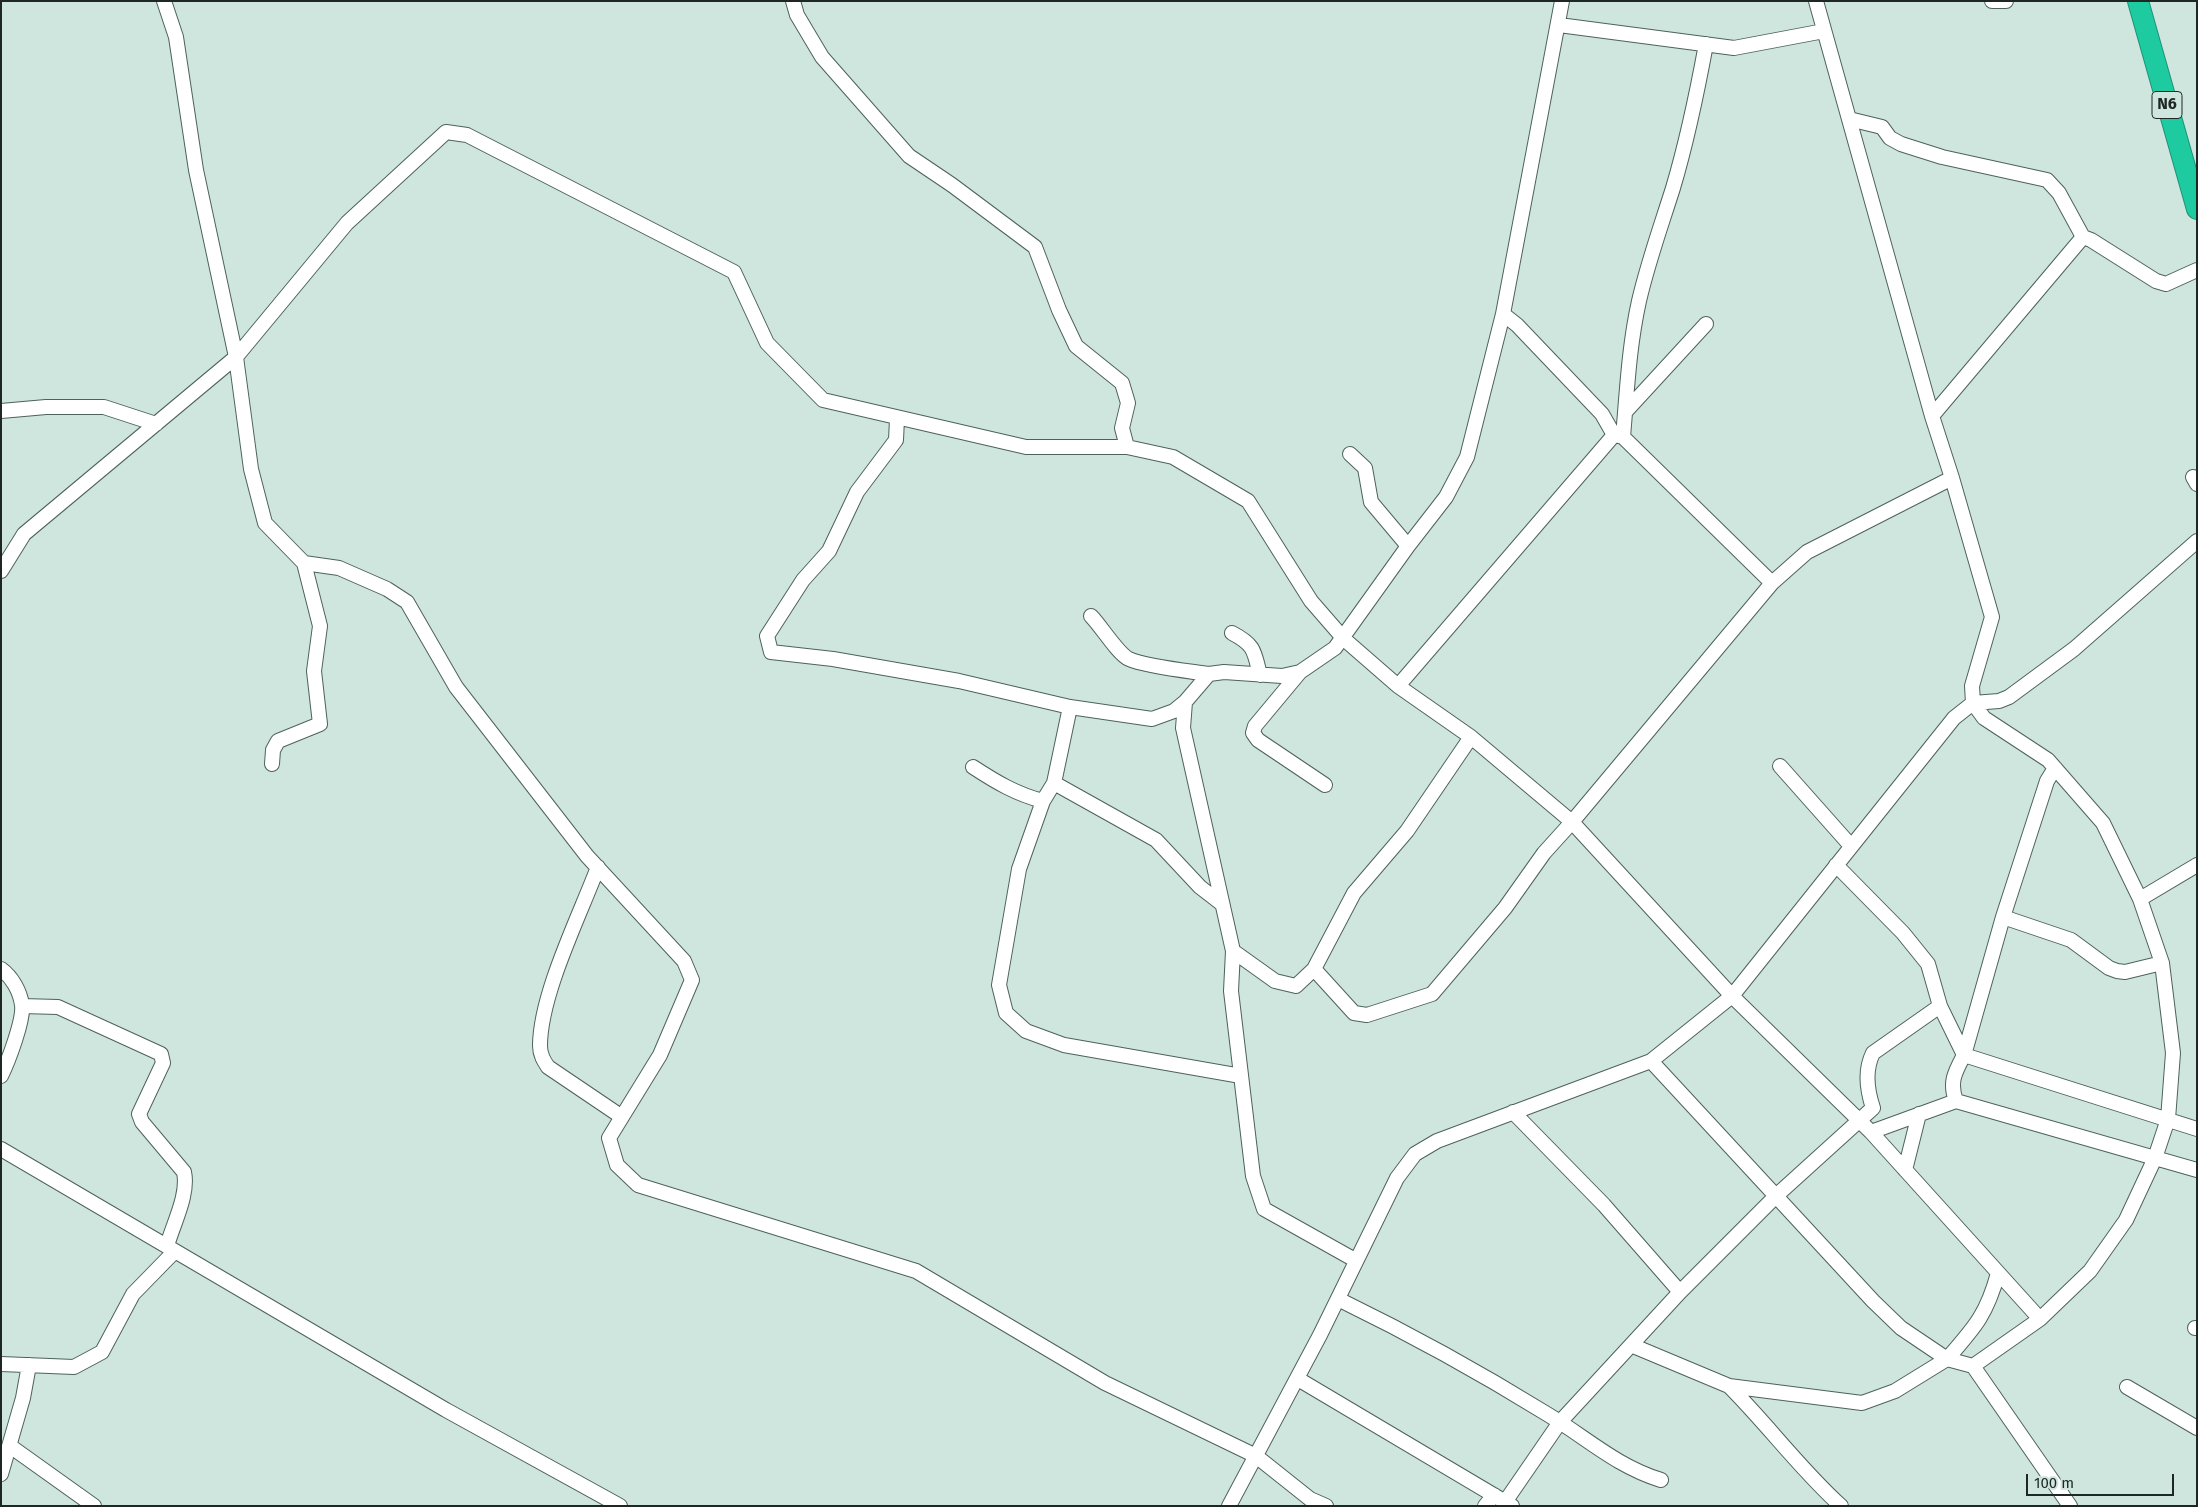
<!DOCTYPE html>
<style>
body{margin:0}
#map{position:relative;width:2198px;height:1507px;overflow:hidden;background:#cee6dd;font-family:"Fira Sans",sans-serif}
canvas{display:block}
.frame{position:absolute;inset:0;border:2px solid #1e2723;pointer-events:none}
.scale{position:absolute;left:2026px;top:1474px;width:148px;height:22px;box-sizing:border-box;border:2px solid #1e2723;border-top:0;padding-left:6px;font-size:15px;line-height:18px;white-space:nowrap;color:#1e2723;-webkit-text-stroke:4px #cee6dd;paint-order:stroke}
</style>
<div id="map">
<canvas width="2198" height="1507"></canvas>
<div class="frame"></div>
<div class="scale">100 m</div>
</div>
<script>
const ctx = document.querySelector('canvas').getContext('2d');
ctx.lineJoin = 'round';
function strokePath(path, color, width, dash) { ctx.strokeStyle = color; ctx.lineWidth = width; ctx.lineCap = dash ? 'butt' : 'round'; ctx.setLineDash(dash || []); ctx.stroke(path); }
function write(font, color, halo, rows, align = 'center') {
  ctx.font = font + ' "Fira Sans",sans-serif'; ctx.lineWidth = 5; ctx.setLineDash([]); ctx.textBaseline = 'middle'; ctx.strokeStyle = halo; ctx.fillStyle = color; for (const [text, x, y, turn = 0] of rows) {
    ctx.save(); ctx.translate(x, y); ctx.rotate((+turn || 0) * Math.PI / 180); ctx.textAlign = isNaN(turn) ? turn : align; if (halo) ctx.strokeText(text, 0, 0); ctx.fillText(text, 0, 0); ctx.restore();
  }
}
const minor = new Path2D(`
 M164 1 176 37 196 170 236 357 251 469 265 523 304 563 339 568 387 589 407 602 456 687 587 856 684 961 692 980 660 1055 609 1138 617 1165 638 1185 916 1271 1105 1383 1256 1456 1310 1499 1326 1506
 M793 1 797 15 822 57 909 156 952 185 1035 247 1059 310 1076 346 1122 383 1128 403 1122 428 1127 447
 M1992 1H2006
 M1559 25 1734 48 1824 31
 M1849 119 1882 127 1890 138 1901 144 1942 157 2047 180 2059 193 2083 237
 M1503 314 1517 325 1602 414 1614 435
 M1 411 46 407H104L156 424
 M1626 411 1706 324
 M1932 416 2083 237 2091 240 2156 281 2166 284 2197 270
 M897 419 896 440 857 492 829 551 803 580 767 636 771 652 833 659 959 681 1070 707 1152 719 1174 711 1185 702
 M1623 437C1627 391 1629 346 1639 301 1648 262 1661 226 1673 188 1687 141 1697 93 1706 44
 M1350 454 1365 468 1371 502 1408 546
 M2193 477 2197 484
 M1 571 24 534 236 357 347 223 446 132 467 135 734 272 767 343 823 400 1026 447H1127L1173 457 1248 501 1311 601 1344 639 1398 686 1471 737 1572 822 1732 996 1871 1132 2040 1319
 M1091 616C1101 626 1118 654 1129 659 1147 667 1189 671 1209 674
 M1232 633C1255 645 1254 651 1260 675
 M1300 672 1255 726 1253 733 1258 740 1325 785
 M1398 686 1614 435 1623 437 1772 583
 M1070 707 1054 783 1043 801 1019 869 999 985 1006 1013 1026 1031 1064 1045 1241 1076
 M272 764 273 750 278 741 320 724 314 671 320 626 304 563
 M1780 766 1851 846
 M973 767C996 782 1016 794 1043 801
 M2055 768 2047 781 2003 917 1964 1055 2197 1129
 M1054 783 1156 840 1200 887 1222 904
 M1836 865 1903 933 1928 964 1940 1006
 M598 867C579 917 540 995 540 1046 540 1055 544 1061 548 1067L622 1117
 M2140 899 2197 865
 M2003 917 2071 940 2109 968 2117 971 2125 972 2162 963
 M1233 951 1275 981 1296 986 1314 969 1354 893 1407 831 1471 737
 M1 969C12 977 20 991 22 1005 24 1020 8 1062 1 1076
 M1314 969 1354 1013 1367 1015 1432 994 1505 908 1544 853 1572 822 1772 583 1807 552 1952 478
 M22 1006 58 1007 161 1054 163 1063 139 1114 142 1122 184 1172C189 1195 173 1224 167 1246
 M1651 1061 1873 1301 1901 1328 1947 1359C1975 1327 1987 1314 1998 1273
 M1513 1112 1604 1205 1680 1292
 M1871 1132 1956 1101 2197 1170
 M1 1149 446 1410 620 1506
 M1905 1170 1919 1114
 M1355 1260 1264 1209 1253 1176 1231 991 1233 951 1183 728 1185 702 1209 674 1224 672 1282 676 1300 672 1335 648 1408 546 1446 497 1467 457 1503 314 1562 1
 M1338 1299C1410 1334 1479 1372 1547 1414 1587 1438 1616 1466 1661 1480
 M2195 1328H2197
 M1631 1345 1729 1386 1862 1403 1895 1391 1947 1359 1973 1366 2040 1319 2090 1271 2126 1220 2155 1158 2168 1119 2173 1053 2162 963 2140 899 2103 823 2055 768 2048 760 1984 718 1973 703 1972 686 1992 617 1952 478 1932 416 1816 1
 M1 1364 74 1367 102 1352 133 1294 175 1251
 M1973 1366 2070 1506
 M1298 1379 1512 1506
 M1729 1386C1768 1425 1801 1470 1841 1506
 M2127 1387 2197 1428
 M10 1446 94 1506
 M1 1474 23 1398 29 1365
 M1505 1502 1560 1422 1680 1292 1777 1195 1873 1108C1867 1090 1864 1071 1873 1053L1940 1006 1964 1055C1955 1072 1949 1082 1956 1101
 M1229 1506 1320 1335 1397 1178 1415 1154 1437 1141 1651 1061 1732 996 1954 718 1973 703 1999 701 2009 697 2074 649 2197 541
 M1485 1506 1494 1495`);
const highway = new Path2D(`
 M2138 1 2197 209`);
strokePath(minor, '#4e625a', 16);
strokePath(highway, '#1e9275', 22);
strokePath(minor, '#fff', 14);
strokePath(highway, '#1ecba1', 20);
for (const [x, y, w] of [
 [2167,105,30]
]) { const box = new Path2D(); box.roundRect(x - w / 2, y - 13.5, w, 27, 4); ctx.fillStyle = '#cee6dd'; ctx.fill(box); strokePath(box, '#1e2723', 1); }
write('bold 16px', '#1e2723', null, [
 ["N6",2167,105]
]);
</script>
